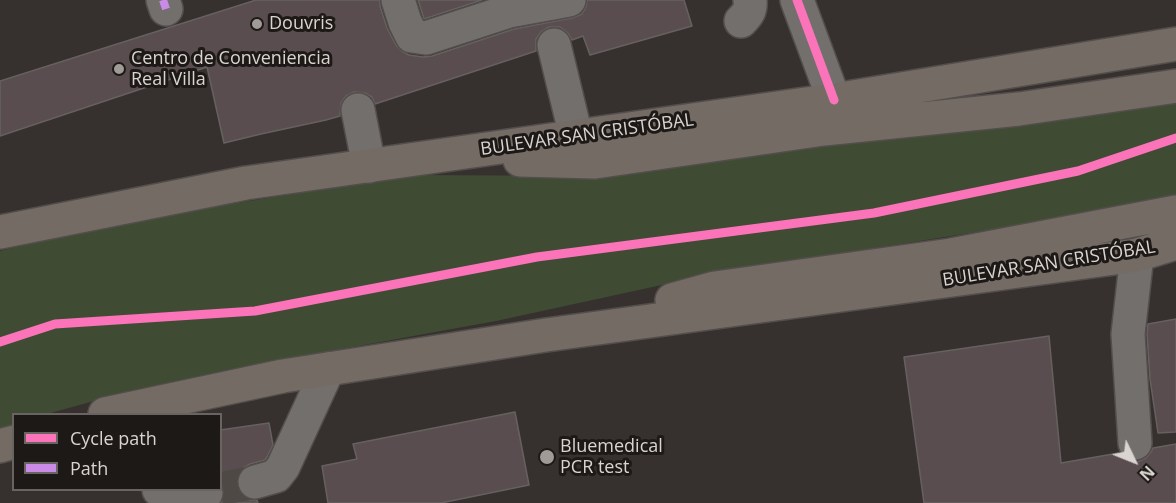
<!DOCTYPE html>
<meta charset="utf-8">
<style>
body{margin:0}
#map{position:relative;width:1176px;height:503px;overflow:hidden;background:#36312e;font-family:"Open Sans",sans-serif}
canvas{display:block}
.legend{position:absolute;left:12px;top:413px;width:210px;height:78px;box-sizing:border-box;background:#1d1917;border:2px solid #696461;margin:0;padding:8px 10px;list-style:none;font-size:18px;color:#dad4d1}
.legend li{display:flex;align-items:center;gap:12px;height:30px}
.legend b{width:30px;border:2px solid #696461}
.north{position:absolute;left:1104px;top:431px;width:60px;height:60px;-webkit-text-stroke:4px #1d1917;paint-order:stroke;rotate:133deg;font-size:16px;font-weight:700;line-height:24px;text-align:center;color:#dad4d1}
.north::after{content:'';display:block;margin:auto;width:21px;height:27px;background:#dad4d1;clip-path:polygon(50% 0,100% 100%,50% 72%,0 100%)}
</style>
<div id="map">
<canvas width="1176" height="503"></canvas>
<ul class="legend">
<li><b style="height:8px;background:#fb73b8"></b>Cycle path</li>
<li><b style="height:8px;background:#ca8be6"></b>Path</li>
</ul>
<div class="north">N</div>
</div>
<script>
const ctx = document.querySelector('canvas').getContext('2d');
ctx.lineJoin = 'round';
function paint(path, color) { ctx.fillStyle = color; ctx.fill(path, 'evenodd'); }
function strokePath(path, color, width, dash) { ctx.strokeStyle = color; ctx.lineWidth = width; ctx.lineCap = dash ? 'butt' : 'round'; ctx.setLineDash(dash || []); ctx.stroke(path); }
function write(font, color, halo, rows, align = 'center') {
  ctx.font = font + ' "Open Sans",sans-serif'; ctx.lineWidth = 6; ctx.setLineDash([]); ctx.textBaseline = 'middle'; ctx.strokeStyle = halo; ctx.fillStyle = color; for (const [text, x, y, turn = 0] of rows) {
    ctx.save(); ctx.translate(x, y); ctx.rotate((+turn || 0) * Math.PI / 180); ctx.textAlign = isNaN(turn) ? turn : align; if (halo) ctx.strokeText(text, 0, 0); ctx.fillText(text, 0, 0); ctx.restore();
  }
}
paint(new Path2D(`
 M1176 101V197L1103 212 717 273 496 321 243 367 130 391 47 414H14L13 426 0 431V251L113 223 411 175 597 176 862 139Z`), '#3f4c33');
const building = new Path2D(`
 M256 0H380V6L387 28 396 45 402 51 409 55 423 57 432 56 514 29 572 18 582 14 586 7 587 0H684L692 26 590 55 583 36 572 40 568 33 560 27H549L541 32 536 39V51L375 104 372 97 365 93 354 92 346 96 341 103 340 116 326 120 261 134 224 143 207 67 0 136V81Z
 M418 0H482L424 19Z
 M1176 319V432L1158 433 1150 379 1147 334 1148 324Z
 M1049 336 1061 463 1119 453 1127 460 1137 462 1146 458 1151 452 1153 448 1176 444V503H924L904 357Z
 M515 412 529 485 441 503H328L322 466 357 459 353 444Z
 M269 423 273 445 267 457 265 460 250 464 242 469 237 478V487L242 495 250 500H257L258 503H221L224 499V490L220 481V430Z`);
paint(building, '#5a4d50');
strokePath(building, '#666161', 1.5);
strokePath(new Path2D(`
 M220 489 255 482`), '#4f4946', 33, [33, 16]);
const minor = new Path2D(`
 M163 0 166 9
 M398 0 405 22 412 36 426 38 509 11 569 0
 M797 0 834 100
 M741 21C748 14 751 10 750 0
 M554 45 576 136
 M358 110 369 166
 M1135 443 1128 334 1137 255
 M255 482 276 476 283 467 328 369
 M159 490C173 503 188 496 206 493`);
const major = new Path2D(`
 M520 160 595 162 824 129 1019 109 1176 86
 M0 232 246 183 834 100 1176 44
 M672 300 715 288 951 255 1176 212
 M105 414 283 376 546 335 1137 255 1176 243
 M0 446 14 442`);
strokePath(minor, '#534e4c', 36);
strokePath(major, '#534e4c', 36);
strokePath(minor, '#726f6d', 33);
strokePath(major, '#746c64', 33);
strokePath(new Path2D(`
 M163 0 166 9`), '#ca8be6', 8, [15, 8]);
strokePath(new Path2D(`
 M797 0 834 100
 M0 342 55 324 255 311 537 257 874 213 1078 171 1176 138`), '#fb73b8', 9);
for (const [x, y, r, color] of [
 [257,24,6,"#a19b98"],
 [119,69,6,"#a19b98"],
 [547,457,8,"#a19b98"]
]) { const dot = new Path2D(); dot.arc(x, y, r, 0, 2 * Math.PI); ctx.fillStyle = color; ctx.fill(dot); strokePath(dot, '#1d1917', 2); }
write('18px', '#dad4d1', '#1d1917', [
 ["Douvris",269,24],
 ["Centro de Conveniencia",131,59],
 ["Real Villa",131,80],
 ["Bluemedical",560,447],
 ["PCR test",560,468]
], 'left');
write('18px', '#dad4d1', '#1d1917', [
 ["BULEVAR SAN CRISTÓBAL",587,135,-8],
 ["BULEVAR SAN CRISTÓBAL",1049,264,-9]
]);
</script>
